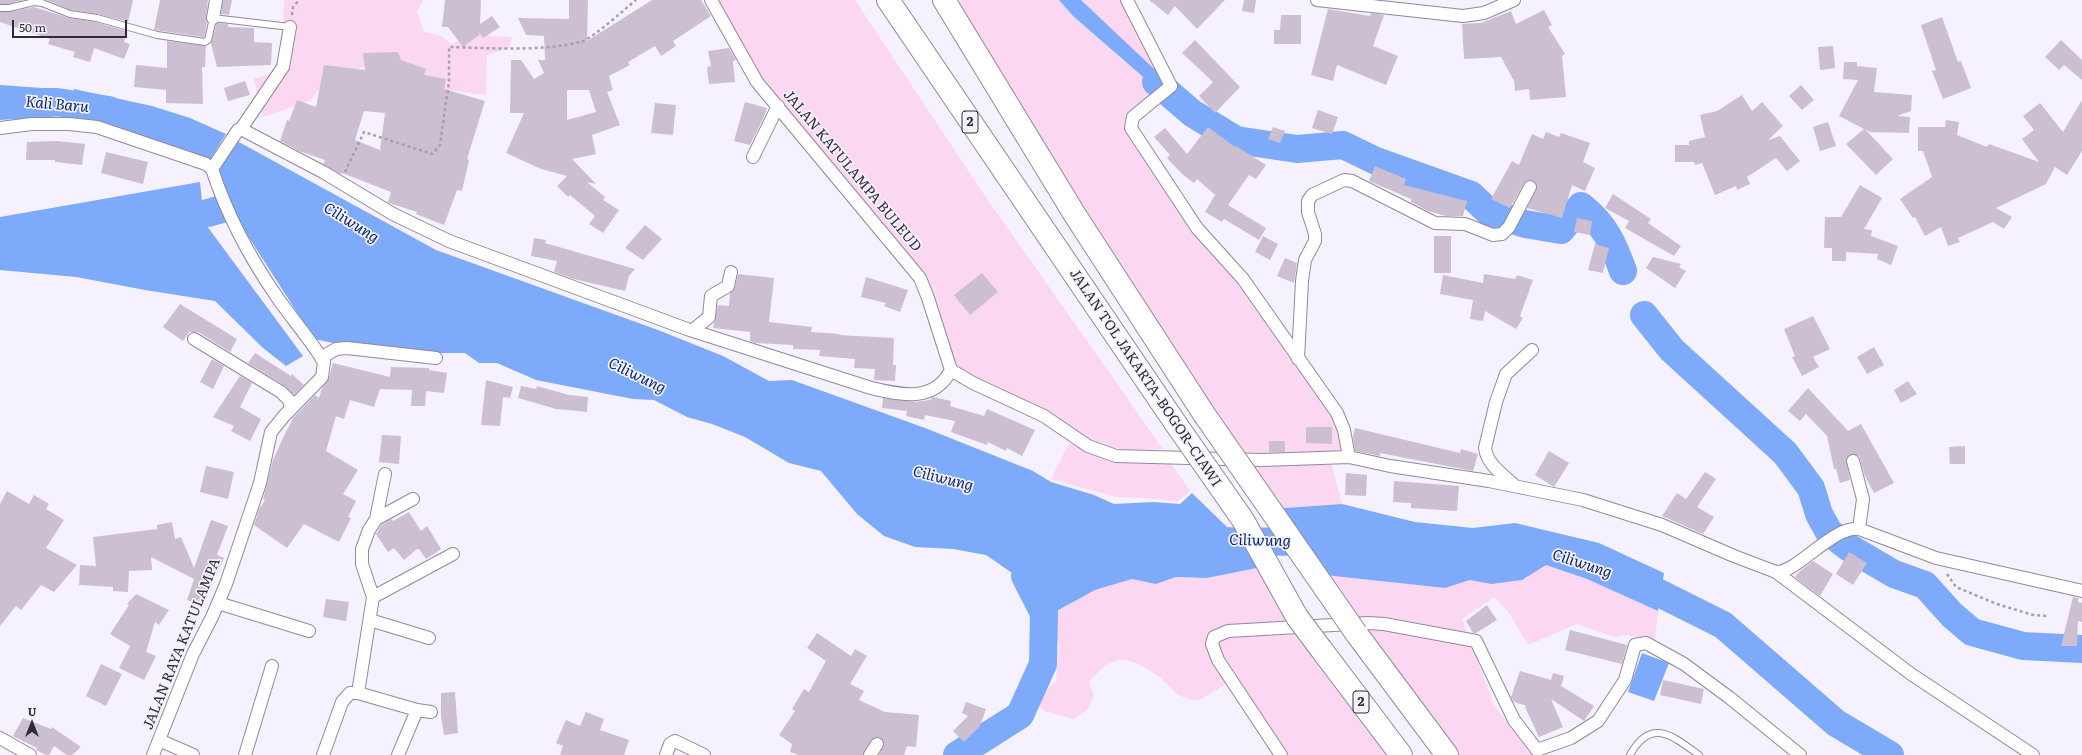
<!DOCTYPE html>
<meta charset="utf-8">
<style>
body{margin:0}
#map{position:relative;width:2082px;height:755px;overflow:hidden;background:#f5f1fe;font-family:Literata,serif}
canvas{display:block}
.north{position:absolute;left:12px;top:703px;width:40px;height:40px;-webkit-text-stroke:3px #f5f1fe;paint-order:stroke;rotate:0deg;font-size:11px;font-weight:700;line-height:16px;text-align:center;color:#2e2c33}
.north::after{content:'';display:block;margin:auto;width:14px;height:18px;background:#2e2c33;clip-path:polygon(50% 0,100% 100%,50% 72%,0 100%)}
.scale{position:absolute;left:12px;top:20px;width:115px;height:18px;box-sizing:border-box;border:2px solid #2e2c33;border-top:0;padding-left:5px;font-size:12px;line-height:14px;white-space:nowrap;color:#2e2c33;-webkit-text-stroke:3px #f5f1fe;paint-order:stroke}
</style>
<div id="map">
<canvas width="2082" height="755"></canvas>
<div class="north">U</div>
<div class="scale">50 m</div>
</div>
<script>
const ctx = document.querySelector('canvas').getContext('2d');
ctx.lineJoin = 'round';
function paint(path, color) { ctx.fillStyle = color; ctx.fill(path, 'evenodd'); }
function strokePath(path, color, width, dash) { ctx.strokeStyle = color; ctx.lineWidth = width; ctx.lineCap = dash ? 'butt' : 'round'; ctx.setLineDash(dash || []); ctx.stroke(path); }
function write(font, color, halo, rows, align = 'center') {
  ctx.font = font + ' Literata,serif'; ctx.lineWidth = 3.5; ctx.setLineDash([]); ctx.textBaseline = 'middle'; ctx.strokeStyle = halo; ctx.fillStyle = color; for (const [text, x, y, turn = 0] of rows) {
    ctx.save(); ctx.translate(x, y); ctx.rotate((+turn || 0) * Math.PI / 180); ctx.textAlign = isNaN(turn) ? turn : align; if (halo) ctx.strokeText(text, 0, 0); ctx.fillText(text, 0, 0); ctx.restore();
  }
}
paint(new Path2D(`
 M284 0H423L417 11 424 32 442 36 451 44 479 30 492 36 512 37 509 48 487 55 486 95 438 89 383 61 329 77 310 101 263 117 254 79 277 71 282 45Z
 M710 0H855L983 193 1163 449 1131 450 1093 445 951 380 924 286 775 111Z
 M944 0H1059L1073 16 1161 94 1131 128 1160 170 1243 279 1337 413 1349 457 1330 458 1342 504 1270 509Z
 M1081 0H1127L1168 84Z
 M1069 443C1101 457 1133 469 1168 459L1190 491 1177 502 1158 499 1116 497 1051 479Z
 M1546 564 1587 579 1658 611 1655 642 1628 635 1614 637 1577 624 1528 645 1509 613 1494 597 1462 619 1494 705 1532 755H1451L1315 574 1444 588 1470 580H1522Z
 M1267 566 1401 755H1281L1231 681 1198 701C1191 699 1183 698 1177 694 1171 689 1166 682 1159 677 1128 655 1114 652 1089 682L1094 696 1087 710 1073 719 1044 711 1035 702 1056 681 1059 644 1052 621 1053 613 1095 590 1132 579 1156 584 1176 577 1207 578Z`), '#fcd7f2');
paint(new Path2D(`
 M1059 0H1081L1186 99 1188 106 1182 111 1073 16Z
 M0 85 70 90 64 116 0 120Z
 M74 89 152 106 190 118 226 134 209 161 70 117Z
 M237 141 436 250 658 330 723 356 769 381 792 380 925 428 1033 471 1051 482 1094 495 1114 504 1153 502 1180 504 1192 493 1267 566 1207 578 1176 577 1156 584 1132 579 1095 590 1053 613 1038 610 1015 575 986 555 953 549 915 547 884 536 857 514 821 471 789 463 745 437 712 424 687 417 654 400 633 399 536 380 497 363H479L465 353H417L357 348 314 339 232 211 214 174Z
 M200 182 204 222 303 356 286 366 263 348 215 301 145 290 76 277 0 270V217Z
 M1342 504 1415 522 1473 528 1515 523 1599 543 1664 573 1658 611 1587 579 1546 565 1522 580 1491 584 1470 580 1445 588 1315 574 1270 509Z
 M1642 653 1669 663 1654 701 1628 692Z`), '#7eaafb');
strokePath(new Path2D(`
 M1156 82 1192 113 1236 140 1297 149 1343 145 1376 161 1471 195 1490 213 1525 224 1561 230 1581 206C1605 225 1613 243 1623 271
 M0 102H57L109 110
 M165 219 208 213 257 199
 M1644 315 1672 350 1785 453 1811 488 1819 514 1829 532 1848 547 1894 574 1925 585 1952 615 1972 632 2023 646 2082 649
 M1202 541 1317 542
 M1625 578 1647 587 1723 625 1836 723 1890 755
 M957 755 1020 715 1043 664 1044 613 1025 576`), '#7eaafb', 28);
paint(new Path2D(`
 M0 0H23L8 4H0Z
 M47 0H133L128 22 98 14 71 10Z
 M160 0H208L206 17 207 23 204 37 154 30Z
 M223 0H232L229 15 221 14Z
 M445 0H481L480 24 492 16 500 27 483 38 479 32V35L463 47 448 27H442Z
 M569 0H588L587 41 652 0H701L711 16 673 41 676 46 661 56 655 46 628 62 630 65 609 76 613 90 607 92 620 125 592 135 596 154 572 159 596 184 587 182 605 197 603 200 619 210 603 233 589 224 595 216 570 195 568 197 557 186 567 176 541 169 506 153 524 113H510L511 60H521L534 79 544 73 538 60H545L544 36 526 35 518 18 569 19ZM567 90H589L596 112 567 120Z
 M1149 0H1225L1197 29 1175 6 1168 15Z
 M1244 0H1256L1254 13 1242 11Z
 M34 7 69 18 96 22 126 31 124 42 130 44 124 59 94 48 90 62 73 57 75 52 48 44 50 39 0 22V12H10Z
 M1328 9 1370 16 1371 13 1384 15 1373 46 1398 56 1386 85 1337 65 1333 81 1311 75Z
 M1544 10 1552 25 1548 27 1565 54 1562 56 1566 97 1530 100 1529 89 1515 91 1514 81 1501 57 1464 59 1462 24 1481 23 1511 11 1516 24Z
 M1281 15H1301V44H1274V30H1280Z
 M1942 17 1958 62 1961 61 1971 88 1943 99 1932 71 1936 70 1921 25Z
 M218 23 228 24V27L254 28V42L272 43 271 65 217 67 211 44 216 25Z
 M1195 40 1240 87 1215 113 1199 96 1213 82 1182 53Z
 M2061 40 2082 60V80L2064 65 2059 70 2045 57Z
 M167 41 206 46 205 67H202L203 104 166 103V90L134 87 136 65 167 68Z
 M1833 46 1835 68 1820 70 1818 47Z
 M729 48 736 60 733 61 735 82 709 84 707 67 711 66 708 51Z
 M398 52 401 60 426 69 424 75 446 79 444 89 485 101 467 159 469 160 462 191 457 190 444 225 416 214 417 212 389 203 388 202 391 192 342 173 340 174 323 164 325 160 299 151 280 141 287 120 289 121 297 100 316 107 324 65 365 70 363 53ZM364 111 385 113 380 150 355 140Z
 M1844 62H1857V66L1877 68 1874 92 1912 95 1911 111 1897 116 1910 117 1909 133 1870 132 1865 129 1893 159 1876 175 1846 144 1864 129 1839 116 1858 80 1843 79Z
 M245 81 250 95 228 101 224 88Z
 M1801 85 1814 100 1802 110 1789 96Z
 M1742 95 1752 111 1762 102 1783 126 1768 140 1780 136 1800 161 1787 171 1776 158 1747 177 1750 184 1737 190 1736 186 1715 195 1702 163 1695 165 1694 162H1675V145H1689V141L1705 137 1700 115 1717 111Z
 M2082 100V151L2067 175 2055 167 2046 184 1996 208 2012 217 2004 229 1993 222 1958 238 1960 242 1948 246 1941 227 1925 236 1915 217 1913 218 1900 199 1932 177 1923 151H1918V127H1945L1946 120 1959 122 1957 135 1987 147 1989 144 2039 162 2022 139 2034 130 2023 116 2040 103 2063 132Z
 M745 102 767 108 764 117 750 145 734 141Z
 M655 103 676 105 673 135 651 133Z
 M1318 110 1338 117 1332 134 1312 128Z
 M1828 122 1836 146 1820 151 1813 127Z
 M1208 127 1235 147 1236 146 1266 165 1256 179 1249 175 1228 205 1266 228 1259 240 1224 219 1222 222 1205 212 1215 195 1197 179 1194 183 1182 174 1167 158 1170 155 1154 137 1165 128 1187 154Z
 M1273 127 1285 131 1280 143 1268 139Z
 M1546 132 1559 137 1561 133 1590 143 1583 162 1595 168 1585 191 1572 185 1562 218 1527 208 1537 187 1533 180H1529L1524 183 1510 208 1491 199 1512 161 1519 165 1532 134 1543 139Z
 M57 141 85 144 82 165 55 162V160H26L27 142Z
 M106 152 148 162 143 184 101 173Z
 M1375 166 1406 179 1404 185 1467 201 1463 216H1446L1428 211 1411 202V199L1369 181Z
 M1860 185 1882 198 1864 229 1872 230 1871 236 1898 246 1891 265 1877 259 1878 254 1846 252V261H1832V248H1824L1825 217H1841Z
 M1613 194 1651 219 1648 223 1681 246 1674 256 1625 228 1629 221 1605 208Z
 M1577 218 1592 221 1590 235 1574 232Z
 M645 225 662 239 643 260 625 248Z
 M1263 236 1278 244 1270 260 1255 252Z
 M1434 236H1451V273H1434Z
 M534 238 546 240 545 243 635 269 629 276 625 291 574 279 554 272 557 261 531 256Z
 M1595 244 1609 248 1603 273 1588 270Z
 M1653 257 1681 264 1679 267 1686 271 1675 288 1646 268Z
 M1285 258 1297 263 1294 283 1277 276Z
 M982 273 998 292 970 315 954 295Z
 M738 274 774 278 769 322 812 327 811 332 840 334 839 335 894 338 893 365H896L895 381 874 380 875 369 854 368 855 359 819 356 820 350 793 349V345L755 343 750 341V332L713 328 718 305 729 306 730 293 735 288Z
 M1484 274 1515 279 1517 275 1533 280 1520 316 1523 318 1516 329 1485 311 1483 321 1470 319 1473 300 1440 294 1443 275 1483 283Z
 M866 277 908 290 900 312 884 306 886 303 861 297Z
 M180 304 237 339 230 352 198 332H189L183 341 163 327Z
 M1813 316 1830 349 1813 357 1819 367 1802 376 1792 357 1795 356 1784 329Z
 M1874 347 1884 365 1867 374 1857 357Z
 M255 353 291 376 292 374 304 385 294 395 285 386 248 363Z
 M212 359 224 366 213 389 200 382Z
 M333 363 390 377 391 367 429 368V370L447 373 444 393 426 391 425 406H411L412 390 380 389 374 407 350 400 344 419 336 416 326 451 358 470 343 494 356 501 348 517 351 518 339 542 304 524 287 548 254 525 259 509 265 500 263 499 273 460 284 436 293 418 315 395 319 398 322 388 329 378Z
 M240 376 252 383 240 407 261 419 250 441 231 431 234 426 213 417Z
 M486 380 513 387 510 398 503 397 500 426 481 425Z
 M1908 381 1917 394 1901 403 1894 390Z
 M521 386 536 389 537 386 569 395 588 397 587 412 556 409 518 398Z
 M1808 388 1848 431 1861 424 1894 483 1874 493 1865 476 1859 456 1851 454 1846 459 1850 480 1840 483 1836 469H1834L1827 436 1806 414 1800 421 1788 411Z
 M933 397 951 401 950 406 984 416 987 409 1035 430 1022 456 1007 448 1006 451 988 442 987 445 951 432 955 421 925 415 924 420 906 416 907 411 882 408 883 398 916 402 930 400Z
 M1306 427H1332V444L1306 443Z
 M1355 428 1460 453 1461 449 1478 454 1473 471 1380 453V456L1355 451 1353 437Z
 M382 435 401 436 399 464 379 462Z
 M1269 441H1285V452H1269Z
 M1965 446V464H1950L1949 447Z
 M1549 451 1569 463 1554 487 1535 475Z
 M206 466 234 472 228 499 200 492Z
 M1705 472 1716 479 1697 507 1714 517 1703 534 1662 516 1677 493 1686 499Z
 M1346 473 1367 475 1366 496 1345 495Z
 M1394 481 1459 486 1457 511 1411 508V503L1393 502Z
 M7 491 29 504 34 495 49 504 46 509 64 520 46 548 77 565 54 592 41 585 21 610 16 606 0 626V504Z
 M409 512 421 531 427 526 441 549 426 559 419 549H417L404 560 394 548 388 552 376 534 381 525 391 519 393 521Z
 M211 520 228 526 217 555 224 558 208 592 204 590 199 604 187 600 194 579 151 557 152 570 129 571 128 592 113 591V587L79 585 80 565 96 566 93 537 157 529V525L172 522 175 539 181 537 194 568Z
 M1849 552 1867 563 1853 585 1836 574Z
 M1813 561 1833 574 1820 596 1795 577 1800 571Z
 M136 594 169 610 159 625 155 622 146 652 156 656 144 680 119 668 130 646 110 634 129 605 127 604Z
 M2073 597 2078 598V602L2082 603V622L2078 621 2077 646H2061Z
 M326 599 349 602 346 621 323 617Z
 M1487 605 1497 620 1476 633H1473L1466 621Z
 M1570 630 1627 645 1622 664 1565 650Z
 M817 633 851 656 855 649 867 656 850 684 864 691 859 700 885 712 919 715 916 747 907 746 904 755H879L884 744 881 738 877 737 871 740 863 755H799L790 752 792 744 779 735 795 711 792 709 804 689 809 692 826 661 807 648Z
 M101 664 122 674 106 706 86 696Z
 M1520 671 1551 680 1553 673 1564 676 1561 686 1594 706 1584 721 1551 699 1563 727 1539 737 1525 707 1527 706 1514 702 1511 697Z
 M1663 680 1704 689 1701 704 1660 695Z
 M455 692 458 733 444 735 441 717V693Z
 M966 702 986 709 980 726 964 742 953 731 968 716 962 713Z
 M586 712 604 719 600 730 629 740 624 755H560L563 746 556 743 566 720 580 726Z
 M23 718 51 729 52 727 81 747 72 755H67L54 746 49 755H46L36 750 37 748 13 736Z`), '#ccbfd1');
const lane = new Path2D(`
 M0 8H9L34 2 42 3 70 14 97 18 157 35 205 42 208 40 213 18 290 27
 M1630 755C1651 717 1673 736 1699 755`);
const street = new Path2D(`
 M711 0 757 82 920 278 928 298 951 370 973 383 1044 416 1088 446 1116 456 1262 460 1349 457 1390 466 1489 481 1583 500 1662 525 1734 556 1776 572C1797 573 1832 526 1859 529L1936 558 2082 591
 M1127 0 1171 86 1133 117 1131 128 1197 228 1243 279 1337 413 1344 430 1349 457
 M1317 0 1463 16 1484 13 1514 0
 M213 18 216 0
 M0 128 32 124H69L97 127 206 164 212 169C227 215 250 258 277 297 292 319 310 339 324 362L322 377 284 416 271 432 260 483 226 584 212 617 193 654 153 755
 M241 129 283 67 290 27
 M753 157 778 106
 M212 169 238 130 241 129 323 172 393 214 449 241 687 329 871 388C901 395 934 403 951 370
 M693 330 709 317 711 296 728 286 731 272
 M194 339 281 392 289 400 291 408
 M321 358 336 349 347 348 436 358
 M1298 359 1302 281 1305 260 1315 241V234L1308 212V201L1312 195 1344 180 1352 181 1435 223 1465 224 1493 235 1502 234 1509 227 1530 187
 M1853 461 1863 499 1859 529
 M1515 486C1504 475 1487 465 1485 448L1496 402 1506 374 1532 350
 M376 519 413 499
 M1776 572 1911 674 2033 755
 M373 597 453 554
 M218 603 309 631
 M370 620 429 638
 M358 693 373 597 362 564V549L369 530 376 519 385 474
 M0 738 30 755
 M159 740 193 755
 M245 755 272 666
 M323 755 342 702 350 693H358L417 710 431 712
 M398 755 417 710
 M666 755 670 744 675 741 704 755
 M870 755 877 744
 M1281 755 1218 660 1212 644 1214 637 1228 631 1368 623 1384 624 1476 641 1514 720 1537 750 1571 738 1598 721 1625 680 1635 645 1646 643 1684 664 1730 698 1800 755`);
const highway = new Path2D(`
 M888 0 1176 424
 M944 0 1075 215 1204 414
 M1356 633 1447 755
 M1321 649 1401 755`);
strokePath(lane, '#8f8a9c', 8);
strokePath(street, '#8f8a9c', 14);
strokePath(highway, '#8f8a9c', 24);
strokePath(new Path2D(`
 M292 15 293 7 299 0
 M345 172 364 132 432 154 440 145 449 82V47C487 48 548 52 583 41 594 37 625 9 636 0
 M1947 574 1956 587 1997 604 2033 615 2047 616`), '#a4a0ab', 2.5, [3, 3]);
strokePath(lane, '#fff', 6);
strokePath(street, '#fff', 12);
strokePath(highway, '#fff', 22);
const highwayBridge = new Path2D(`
 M1204 414 1356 633
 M1176 424 1243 520 1297 617 1321 649`);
strokePath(highwayBridge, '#8f8a9c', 24, []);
strokePath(highwayBridge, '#fff', 22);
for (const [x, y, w] of [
 [970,122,16],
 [1361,702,16]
]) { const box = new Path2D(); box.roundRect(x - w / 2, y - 11, w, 22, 3); ctx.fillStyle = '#f5f1fe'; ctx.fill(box); strokePath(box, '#2e2c33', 1); }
write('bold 13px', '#2e2c33', null, [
 ["2",970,122],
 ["2",1361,702]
]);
write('14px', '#2e2c33', '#f5f1fe', [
 ["JALAN KATULAMPA BULEUD",852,171,50],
 ["JALAN TOL JAKARTA–BOGOR–CIAWI",1145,378,56],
 ["JALAN RAYA KATULAMPA",182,644,-68]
]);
write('italic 15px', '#06296d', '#f5f1fe', [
 ["Kali Baru",57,105,5],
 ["Ciliwung",351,223,32],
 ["Ciliwung",637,376,26],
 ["Ciliwung",943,479,14],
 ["Ciliwung",1260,541,1],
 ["Ciliwung",1582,564,18]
]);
</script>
